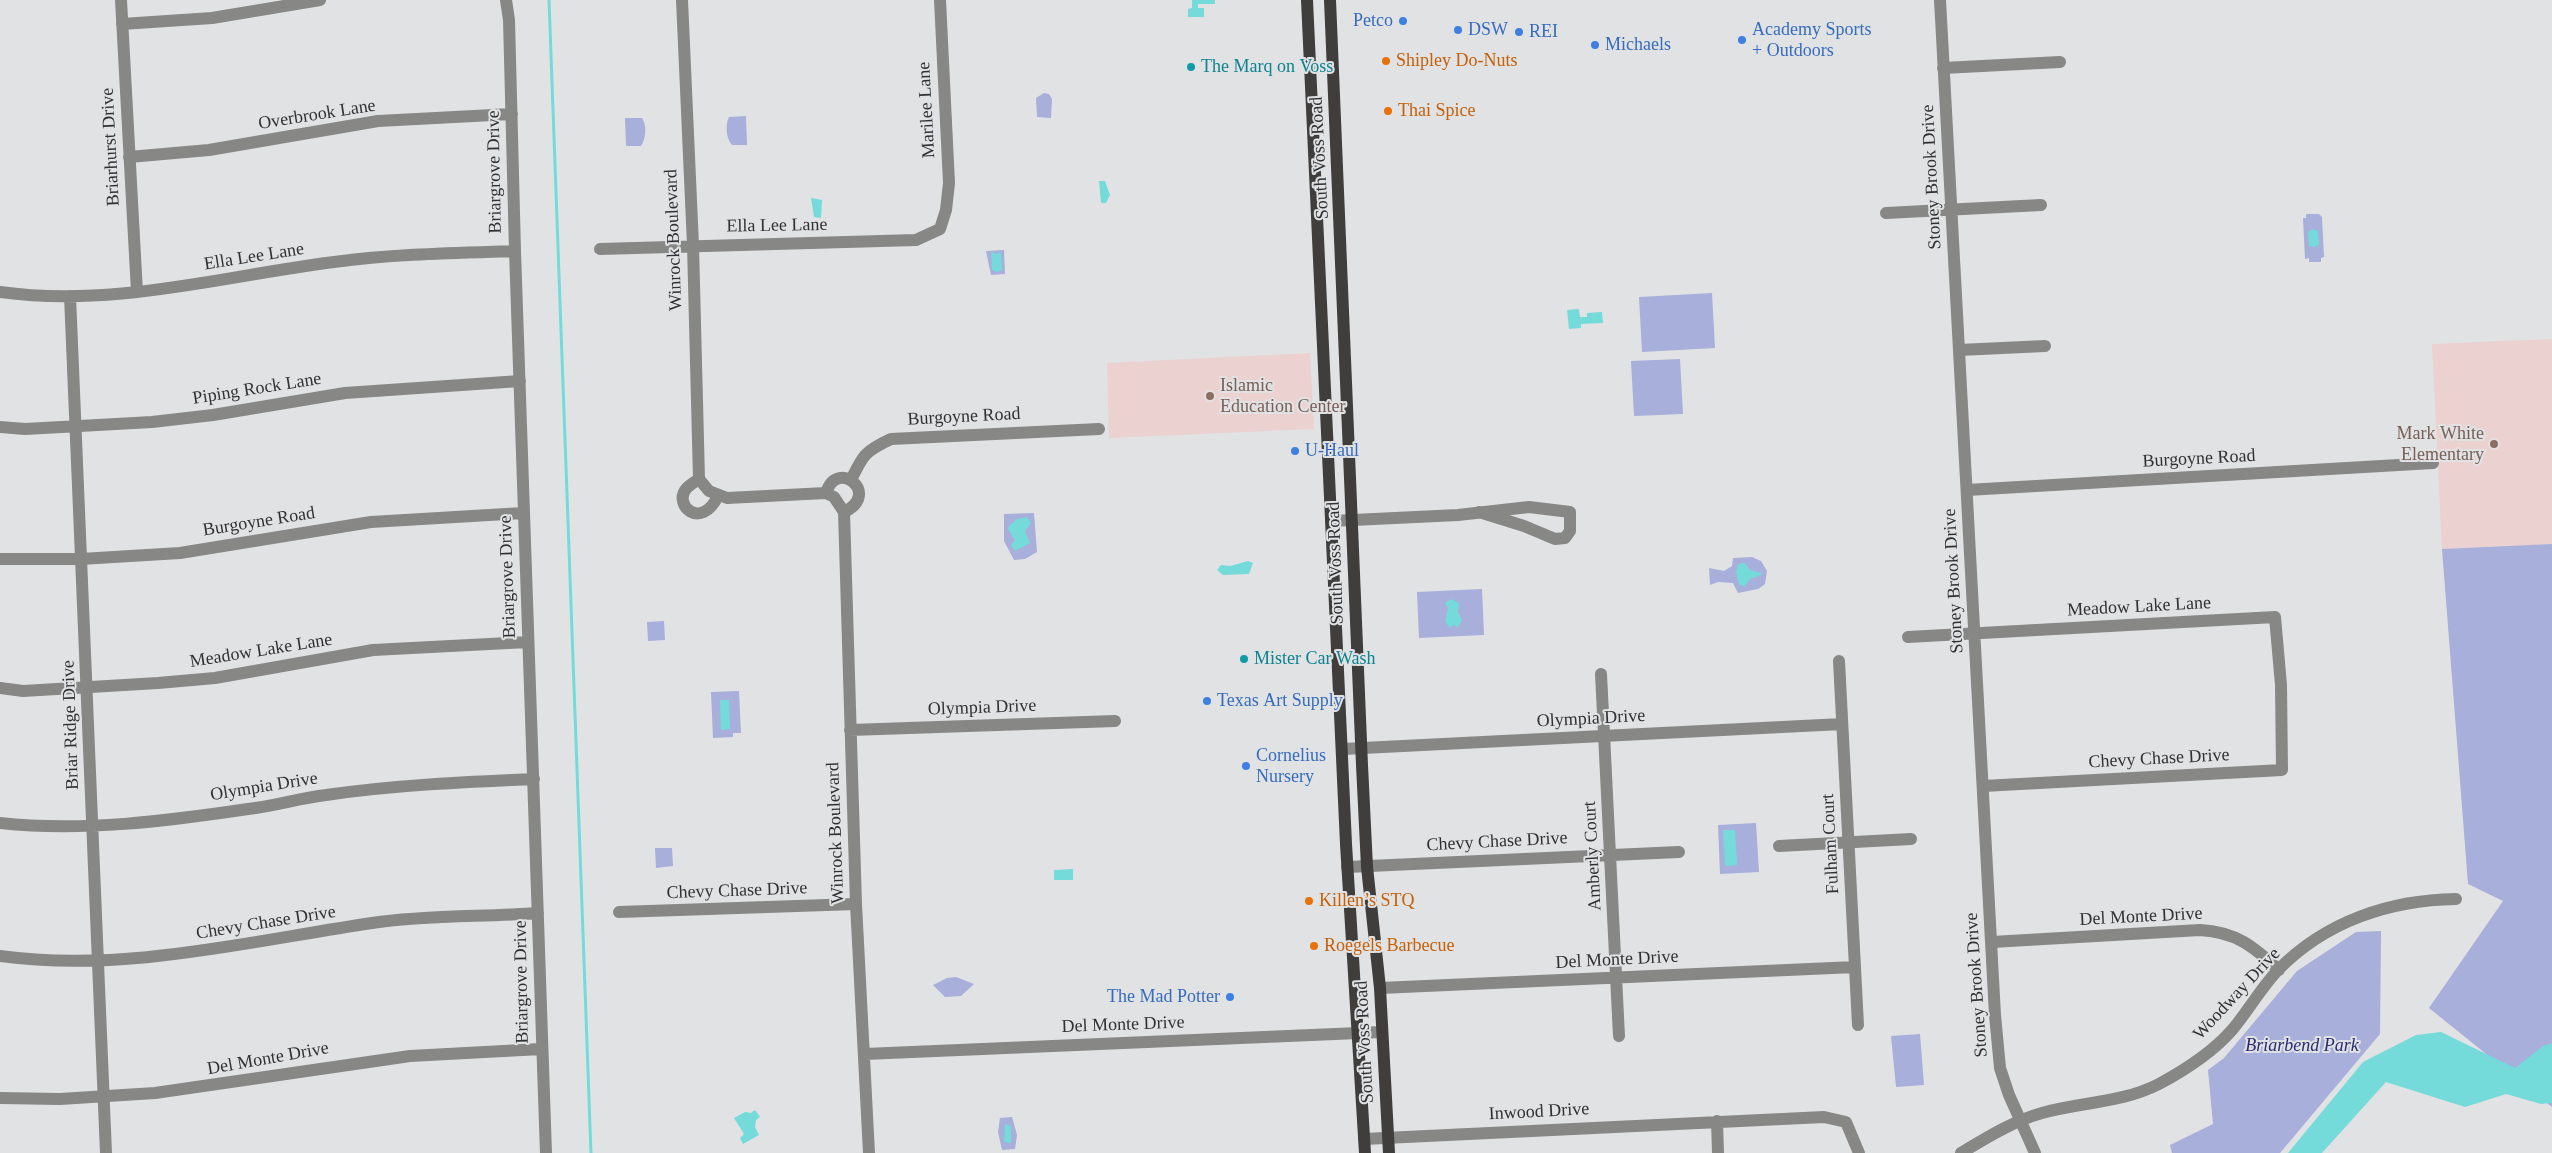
<!DOCTYPE html>
<meta charset="utf-8">
<style>
body{margin:0}
canvas{display:block;background:#e1e2e4}
</style>
<canvas width="2552" height="1153"></canvas>
<script>
const ctx = document.querySelector('canvas').getContext('2d');
ctx.lineJoin = 'round';
function paint(path, color) { ctx.fillStyle = color; ctx.fill(path, 'evenodd'); }
function strokePath(path, color, width, dash) { ctx.strokeStyle = color; ctx.lineWidth = width; ctx.lineCap = dash ? 'butt' : 'round'; ctx.setLineDash(dash || []); ctx.stroke(path); }
function write(font, color, halo, rows, align = 'center') {
  ctx.font = font + ' Georgia,serif'; ctx.lineWidth = 4; ctx.setLineDash([]); ctx.textBaseline = 'middle'; ctx.strokeStyle = halo; ctx.fillStyle = color; for (const [text, x, y, turn = 0] of rows) {
    ctx.save(); ctx.translate(x, y); ctx.rotate((+turn || 0) * Math.PI / 180); ctx.textAlign = isNaN(turn) ? turn : align; if (halo) ctx.strokeText(text, 0, 0); ctx.fillText(text, 0, 0); ctx.restore();
  }
}
paint(new Path2D(`
 M2552 339V544L2442 549 2432 344Z
 M1310 353 1314 429 1109 438 1107 363Z`), '#ebd1cf');
paint(new Path2D(`
 M1044 93 1049 94 1052 99 1051 118 1037 117 1036 98Z
 M746 116 747 145H732C726 139 725 124 729 117Z
 M625 118H642C647 125 646 139 641 146H626Z
 M2306 214H2319L2322 217 2324 257 2321 258V262H2309V258L2305 259 2303 218H2306Z
 M1004 250 1005 274 991 275 986 251Z
 M1712 293 1715 348 1642 352 1639 297Z
 M1680 359 1683 414 1634 416 1631 361Z
 M1034 513 1037 552 1025 559 1014 560 1004 541V514Z
 M2552 544V1107L2429 1008 2503 901 2468 884 2442 549Z
 M1752 557 1761 561 1767 571 1765 584 1758 589 1738 593 1733 583 1718 582 1710 585 1709 568 1724 571 1732 566 1733 558Z
 M1482 589 1484 635 1419 638 1417 592Z
 M664 621 665 640 648 641 647 622Z
 M739 691 741 733H733V737L713 738 711 692Z
 M1756 823 1759 872 1720 874 1718 825Z
 M655 848H672L673 866 656 868Z
 M2381 931 2380 1034 2280 1153H2172L2170 1145 2213 1124 2208 1070 2224 1058 2297 971 2356 932Z
 M956 977 974 984 961 996 945 997 933 985 947 978Z
 M1920 1034 1924 1085 1896 1087 1891 1036Z
 M1012 1117 1017 1135 1015 1149 1002 1150 998 1132 1000 1118Z`), '#a7afda');
paint(new Path2D(`
 M1192 0H1215V4H1198V8H1204V17H1188V9L1192 8Z
 M1099 181H1105L1110 195 1106 203H1101Z
 M811 198 822 200 821 218 814 217Z
 M2312 229 2318 231 2319 245 2315 247 2309 246 2308 232Z
 M991 252 997 254 1001 252 1002 270 997 272 992 270Z
 M1579 309 1580 317H1587V313L1602 312 1603 323 1581 324V328L1569 329 1567 310Z
 M1027 517 1031 523 1025 531 1030 543 1015 551 1011 545 1015 540 1008 529 1009 526 1017 519Z
 M1248 561 1253 563 1249 574 1223 575 1217 570 1221 565 1230 566Z
 M1741 563H1745L1750 570 1761 573V575L1750 579 1744 587 1739 584 1736 572 1738 565Z
 M1451 599 1459 603 1458 612 1462 620 1458 627 1453 625 1450 628 1445 622 1448 608 1445 603Z
 M720 700H729L730 729 721 730Z
 M1723 830H1735L1737 865 1725 866Z
 M1073 869V880H1054V870Z
 M2441 1032 2515 1068 2543 1046 2552 1043V1103L2541 1104 2506 1094 2465 1107 2386 1082 2322 1153H2288L2363 1062 2416 1035Z
 M755 1110 760 1117 756 1120 755 1127 759 1135 743 1144 740 1138 744 1134 734 1118 745 1112 751 1113Z
 M1005 1124 1011 1126V1143L1004 1142Z`), '#75dada');
strokePath(new Path2D(`
 M549 0 591 1153`), '#75dada', 3);
strokePath(new Path2D(`
 M121 0 137 292
 M506 0 509 20 515 251 546 1153
 M682 0 693 245 699 479 709 491 727 498 826 493 834 497 844 512 856 904 869 1153
 M1940 0 1995 1015 2000 1068 2009 1095 2035 1153
 M122 24 212 18 320 0
 M1943 68 2060 62
 M129 157 209 150 378 121 512 114
 M1886 213 2041 205
 M600 249 916 240 940 229 946 210 949 183 940 0
 M0 292C112 308 223 276 334 262 394 254 454 253 515 251
 M70 296 106 1153
 M1959 350 2045 346
 M0 427 25 429 152 422 213 415 345 393 520 381
 M699 479C695 482 689 485 686 489 673 505 701 531 718 496
 M851 480C863 455 865 451 891 439L1099 429
 M1967 490 2433 463
 M826 493C837 457 882 494 844 512
 M1332 521 1458 515 1529 507 1570 512V531L1565 538 1555 539 1524 526 1479 512
 M0 559H81L180 553 371 522 523 513
 M1908 637 2275 617 2281 685 2282 770 1983 786
 M1839 661 1858 1025
 M1601 674 1619 1036
 M0 688 23 691 158 683 215 678 373 650 528 642
 M850 730 1115 721
 M1343 749 1842 724
 M0 823C82 832 167 821 248 809 275 806 300 798 326 795 395 785 464 782 534 779
 M1779 846 1911 839
 M1347 867 1679 852
 M619 912 856 904
 M1992 942 2200 930C2236 932 2253 946 2279 970
 M0 956C124 973 250 941 372 923 425 915 484 917 538 913
 M1380 988 1855 967
 M865 1054 1382 1032
 M0 1098 60 1099 155 1093 410 1056 541 1049
 M1717 1121 1718 1153
 M1364 1139 1824 1117 1846 1122 1859 1153
 M1961 1153C1986 1138 2013 1121 2042 1113 2081 1102 2122 1103 2159 1084 2185 1070 2212 1053 2232 1030 2248 1011 2261 988 2278 970 2326 921 2390 900 2456 899`), '#878786', 12);
strokePath(new Path2D(`
 M1307 0 1346 844 1365 1153
 M1330 0 1362 765 1367 867 1380 988 1389 1153`), '#3f3e3d', 12);
for (const [x, y, r, color] of [
 [1403,21,5,"#3f7fe0"],
 [1458,30,5,"#3f7fe0"],
 [1519,32,5,"#3f7fe0"],
 [1742,40,5,"#3f7fe0"],
 [1595,45,5,"#3f7fe0"],
 [1386,61,5,"#e8710a"],
 [1191,67,5,"#0f9aa8"],
 [1388,111,5,"#e8710a"],
 [1210,396,5,"#8d6e63"],
 [2494,444,5,"#8d6e63"],
 [1295,451,5,"#3f7fe0"],
 [1244,659,5,"#0f9aa8"],
 [1207,701,5,"#3f7fe0"],
 [1246,766,5,"#3f7fe0"],
 [1309,901,5,"#e8710a"],
 [1314,946,5,"#e8710a"],
 [1230,997,5,"#3f7fe0"]
]) { const dot = new Path2D(); dot.arc(x, y, r, 0, 2 * Math.PI); ctx.fillStyle = color; ctx.fill(dot); strokePath(dot, '#e1e2e4', 2); }
write('18px', '#366cbe', '#e1e2e4', [
 ["Petco",1393,21,"right"],
 ["DSW",1468,30],
 ["Academy Sports",1752,30],
 ["+ Outdoors",1752,51],
 ["REI",1529,32],
 ["Michaels",1605,45],
 ["U-Haul",1305,451],
 ["Texas Art Supply",1217,701],
 ["Cornelius",1256,756],
 ["Nursery",1256,777],
 ["The Mad Potter",1220,997,"right"]
], 'left');
write('18px', '#c56008', '#e1e2e4', [
 ["Shipley Do-Nuts",1396,61],
 ["Thai Spice",1398,111],
 ["Killen’s STQ",1319,901],
 ["Roegels Barbecue",1324,946]
], 'left');
write('18px', '#0d838f', '#e1e2e4', [
 ["The Marq on Voss",1201,67],
 ["Mister Car Wash",1254,659]
], 'left');
write('18px', '#303132', '#e1e2e4', [
 ["Marilee Lane",927,110,-93],
 ["Overbrook Lane",317,115,-9],
 ["Briarhurst Drive",111,147,-93],
 ["South Voss Road",1320,158,-93],
 ["Briargrove Drive",495,172,-91],
 ["Stoney Brook Drive",1932,177,-93],
 ["Ella Lee Lane",777,226,-1],
 ["Winrock Boulevard",674,240,-92],
 ["Ella Lee Lane",254,257,-9],
 ["Piping Rock Lane",257,389,-9],
 ["Burgoyne Road",964,417,-3],
 ["Burgoyne Road",2199,459,-3],
 ["Burgoyne Road",259,522,-9],
 ["South Voss Road",1336,563,-92],
 ["Briargrove Drive",508,577,-92],
 ["Stoney Brook Drive",1954,581,-93],
 ["Meadow Lake Lane",2139,607,-3],
 ["Meadow Lake Lane",261,651,-9],
 ["Olympia Drive",982,708,-2],
 ["Olympia Drive",1591,719,-3],
 ["Briar Ridge Drive",71,725,-92],
 ["Chevy Chase Drive",2159,759,-3],
 ["Olympia Drive",264,787,-9],
 ["Winrock Boulevard",836,833,-92],
 ["Chevy Chase Drive",1497,842,-3],
 ["Fulham Court",1831,844,-93],
 ["Amberly Court",1593,856,-93],
 ["Chevy Chase Drive",737,891,-2],
 ["Del Monte Drive",2141,917,-3],
 ["Chevy Chase Drive",266,923,-9],
 ["Del Monte Drive",1617,960,-3],
 ["Briargrove Drive",522,982,-91],
 ["Stoney Brook Drive",1977,985,-94],
 ["Woodway Drive",2237,994,-47],
 ["Del Monte Drive",1123,1025,-2],
 ["South Voss Road",1365,1042,-93],
 ["Del Monte Drive",268,1059,-10],
 ["Inwood Drive",1539,1112,-3]
]);
write('18px', '#785e54', '#e1e2e4', [
 ["Islamic",1220,386],
 ["Education Center",1220,407],
 ["Mark White",2484,434,"right"],
 ["Elementary",2484,455,"right"]
], 'left');
write('italic 18px', '#2a2b76', '#e1e2e4', [
 ["Briarbend Park",2302,1046]
]);
</script>
